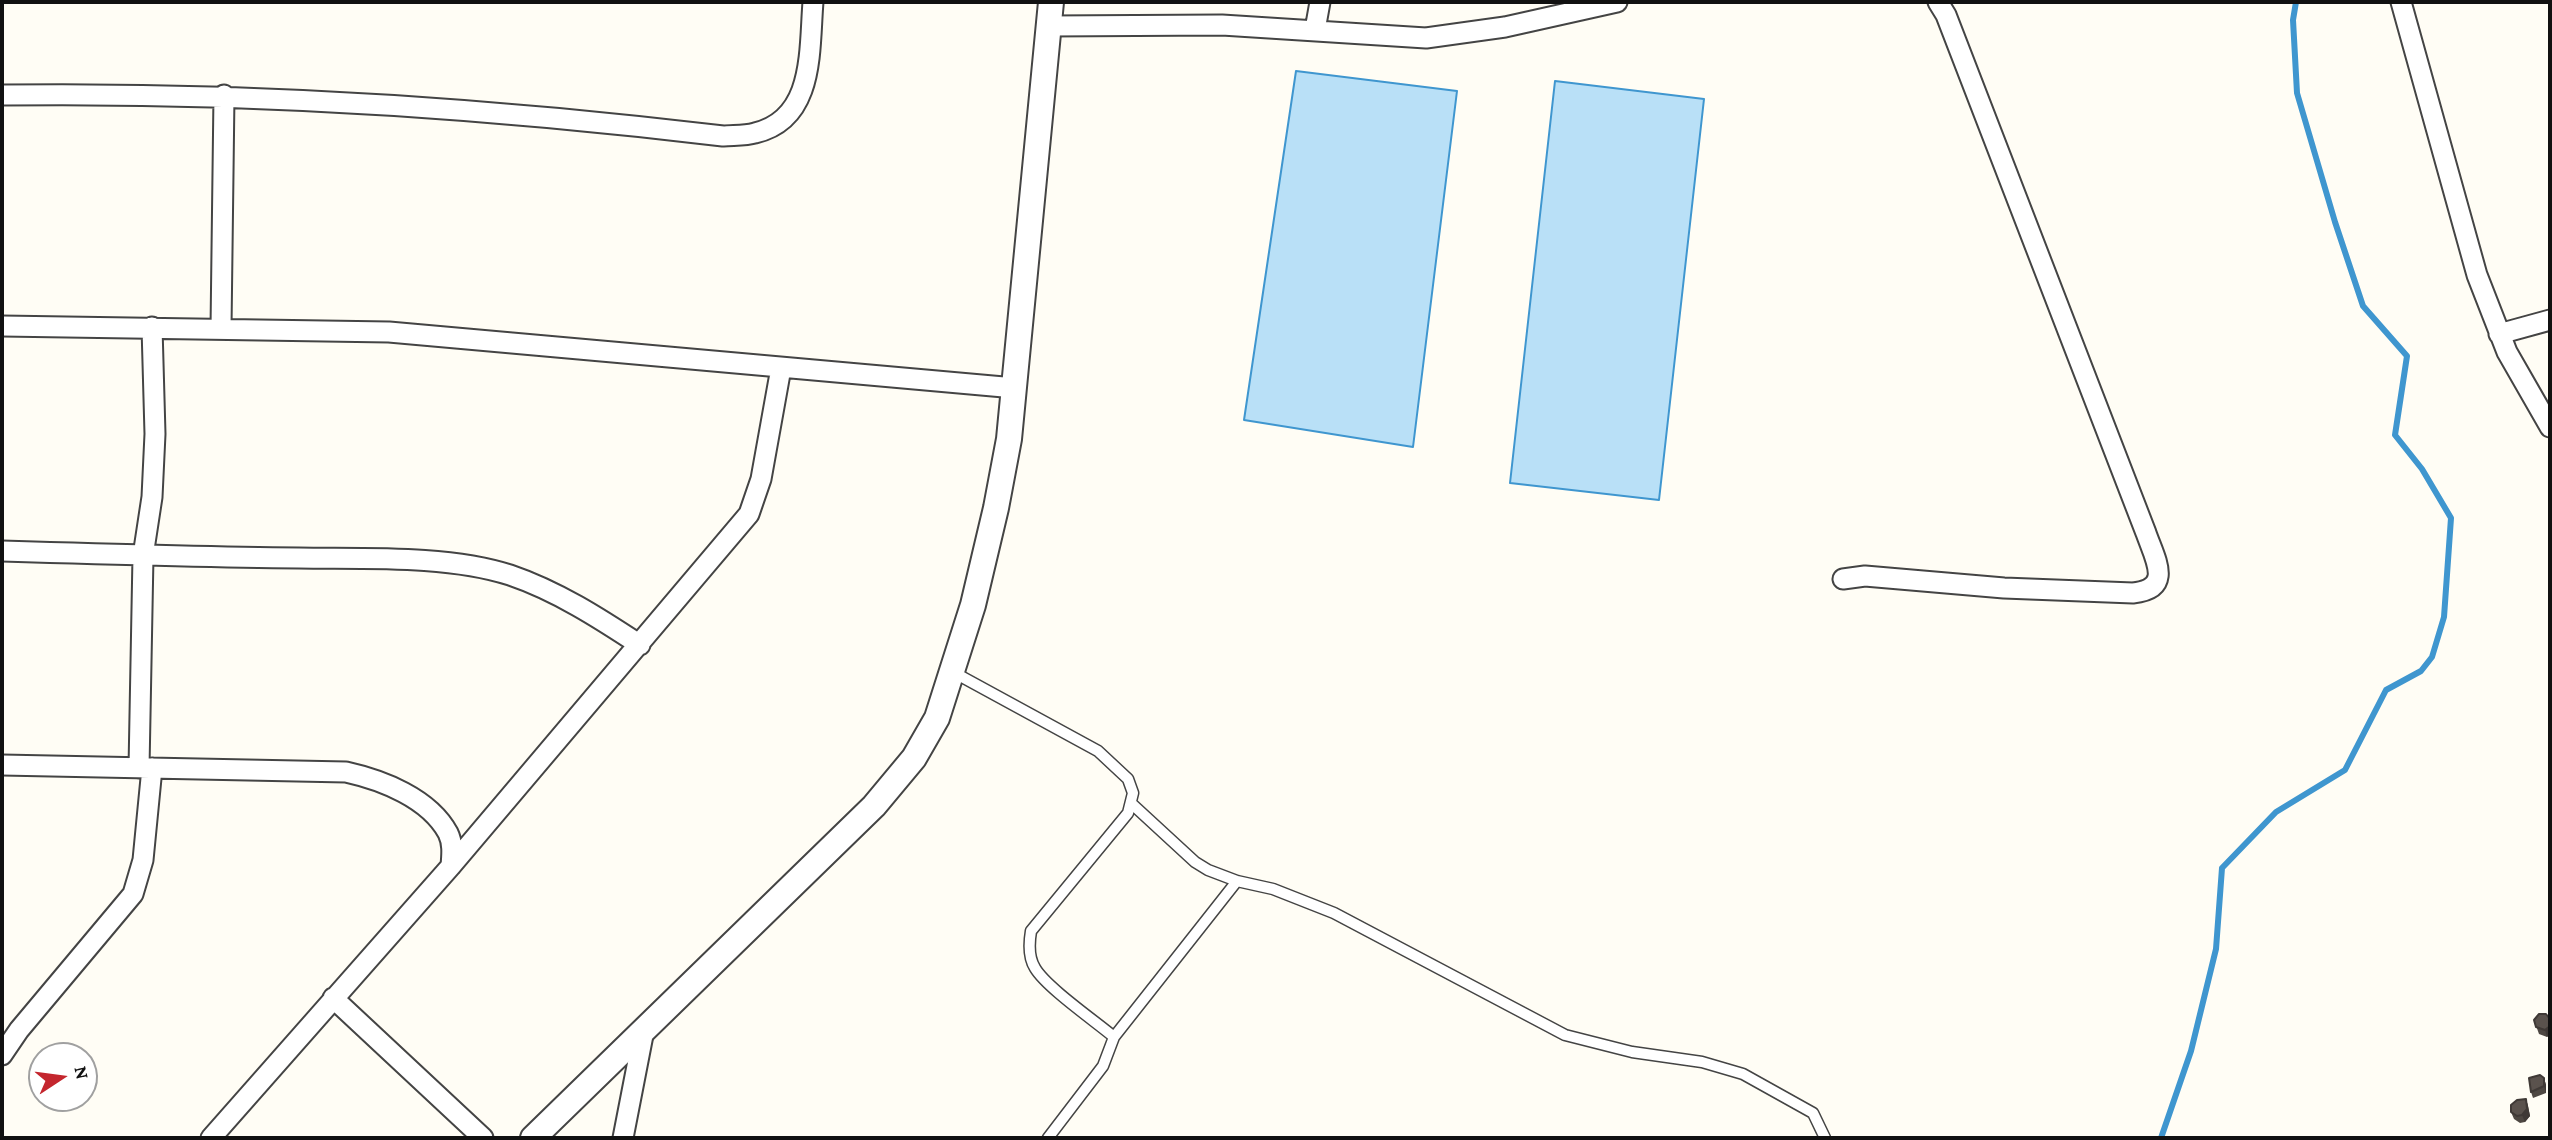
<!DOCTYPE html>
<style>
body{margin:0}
#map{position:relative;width:2552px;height:1140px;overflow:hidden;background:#fffdf5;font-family:"Crimson Pro",serif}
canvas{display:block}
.frame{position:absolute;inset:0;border:4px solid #111;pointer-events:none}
.north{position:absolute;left:28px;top:1042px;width:70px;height:70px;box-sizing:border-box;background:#fff;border:2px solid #a0a0a0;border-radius:50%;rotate:77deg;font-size:19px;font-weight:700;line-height:28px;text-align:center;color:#111}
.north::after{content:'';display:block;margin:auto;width:24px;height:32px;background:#c4262e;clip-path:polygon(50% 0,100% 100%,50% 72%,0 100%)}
</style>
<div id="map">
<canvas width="2552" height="1140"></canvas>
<div class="frame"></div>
<div class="north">N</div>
</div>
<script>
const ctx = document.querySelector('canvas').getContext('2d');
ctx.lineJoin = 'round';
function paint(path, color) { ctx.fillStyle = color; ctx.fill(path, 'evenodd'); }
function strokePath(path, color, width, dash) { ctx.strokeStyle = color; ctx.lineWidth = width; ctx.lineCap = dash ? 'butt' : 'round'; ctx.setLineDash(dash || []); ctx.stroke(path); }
const water = new Path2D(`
 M1296 71 1457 91 1413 447 1244 420Z
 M1555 81 1704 99 1659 500 1510 483Z`);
paint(water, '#b9e0f7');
strokePath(water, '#3f96cf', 2);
strokePath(new Path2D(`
 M2161 1138 2191 1051 2216 949 2222 868 2276 812 2345 770 2386 690 2421 671 2432 657 2444 617 2451 518 2422 469 2395 435 2407 356 2363 306 2335 222 2297 93 2293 20 2296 2`), '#3f96cf', 6);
const service = new Path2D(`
 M953 672 1098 751 1128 779 1133 793 1128 813 1031 931C1029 943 1028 957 1035 968 1046 987 1095 1021 1114 1037
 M1132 804 1195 862 1208 870 1237 881 1273 889 1334 913 1565 1035 1632 1052 1702 1062 1743 1074 1813 1113 1825 1138
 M1048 1138 1103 1066 1114 1037 1237 881`);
const minor = new Path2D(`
 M2401 2 2477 275 2507 352 2550 427
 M1049 26 1222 25 1426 38 1505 27 1617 2
 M1315 30 1320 2
 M2 95C243 92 483 107 723 136 733 135 745 136 755 133 815 119 809 50 813 2
 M2 326 389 332 1015 388
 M221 328 224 95
 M2499 334 2550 320
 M2 551C101 554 200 557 299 558 364 559 448 555 510 575 557 591 599 618 640 645
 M1843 579 1865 576 2004 588 2133 593C2174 589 2155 559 2146 533L1946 15 1938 2
 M2 765 346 772C382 780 429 798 448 833 453 843 452 854 451 866
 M139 768 143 556 152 497 155 434 152 327
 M333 998 483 1138
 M2 1055 19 1030 133 894 143 860 152 768
 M211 1138 451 866 749 514 761 479 781 368
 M623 1138 644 1030`);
const tertiary = new Path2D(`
 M533 1138 874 806 914 758 937 718 973 605 996 508 1009 439 1051 2`);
strokePath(service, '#444', 13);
strokePath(minor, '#444', 23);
strokePath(tertiary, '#444', 28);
strokePath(service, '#fff', 10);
strokePath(minor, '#fff', 19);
strokePath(tertiary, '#fff', 24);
paint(new Path2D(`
 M2550 1019V1034L2547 1037 2539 1034 2534 1020Z
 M2544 1078 2546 1085V1093L2533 1098 2531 1092Z
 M2526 1099 2528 1106 2530 1116 2525 1122 2520 1123 2514 1119 2511 1112Z`), '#4d4742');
paint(new Path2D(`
 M2550 1022V1034L2547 1037 2545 1030Z
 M2544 1078 2546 1085V1093L2544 1086Z
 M2526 1099 2528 1106 2530 1116 2525 1122 2522 1115Z`), '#3f3936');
const building = new Path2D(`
 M2539 1014H2546L2550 1019V1026L2545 1030 2536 1027 2534 1020Z
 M2540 1075 2544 1078V1086L2531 1092 2529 1078Z
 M2526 1099 2527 1109 2522 1115 2517 1116 2511 1112V1105L2517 1100Z`);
paint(building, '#5a524d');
strokePath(building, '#3f3936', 2);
</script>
